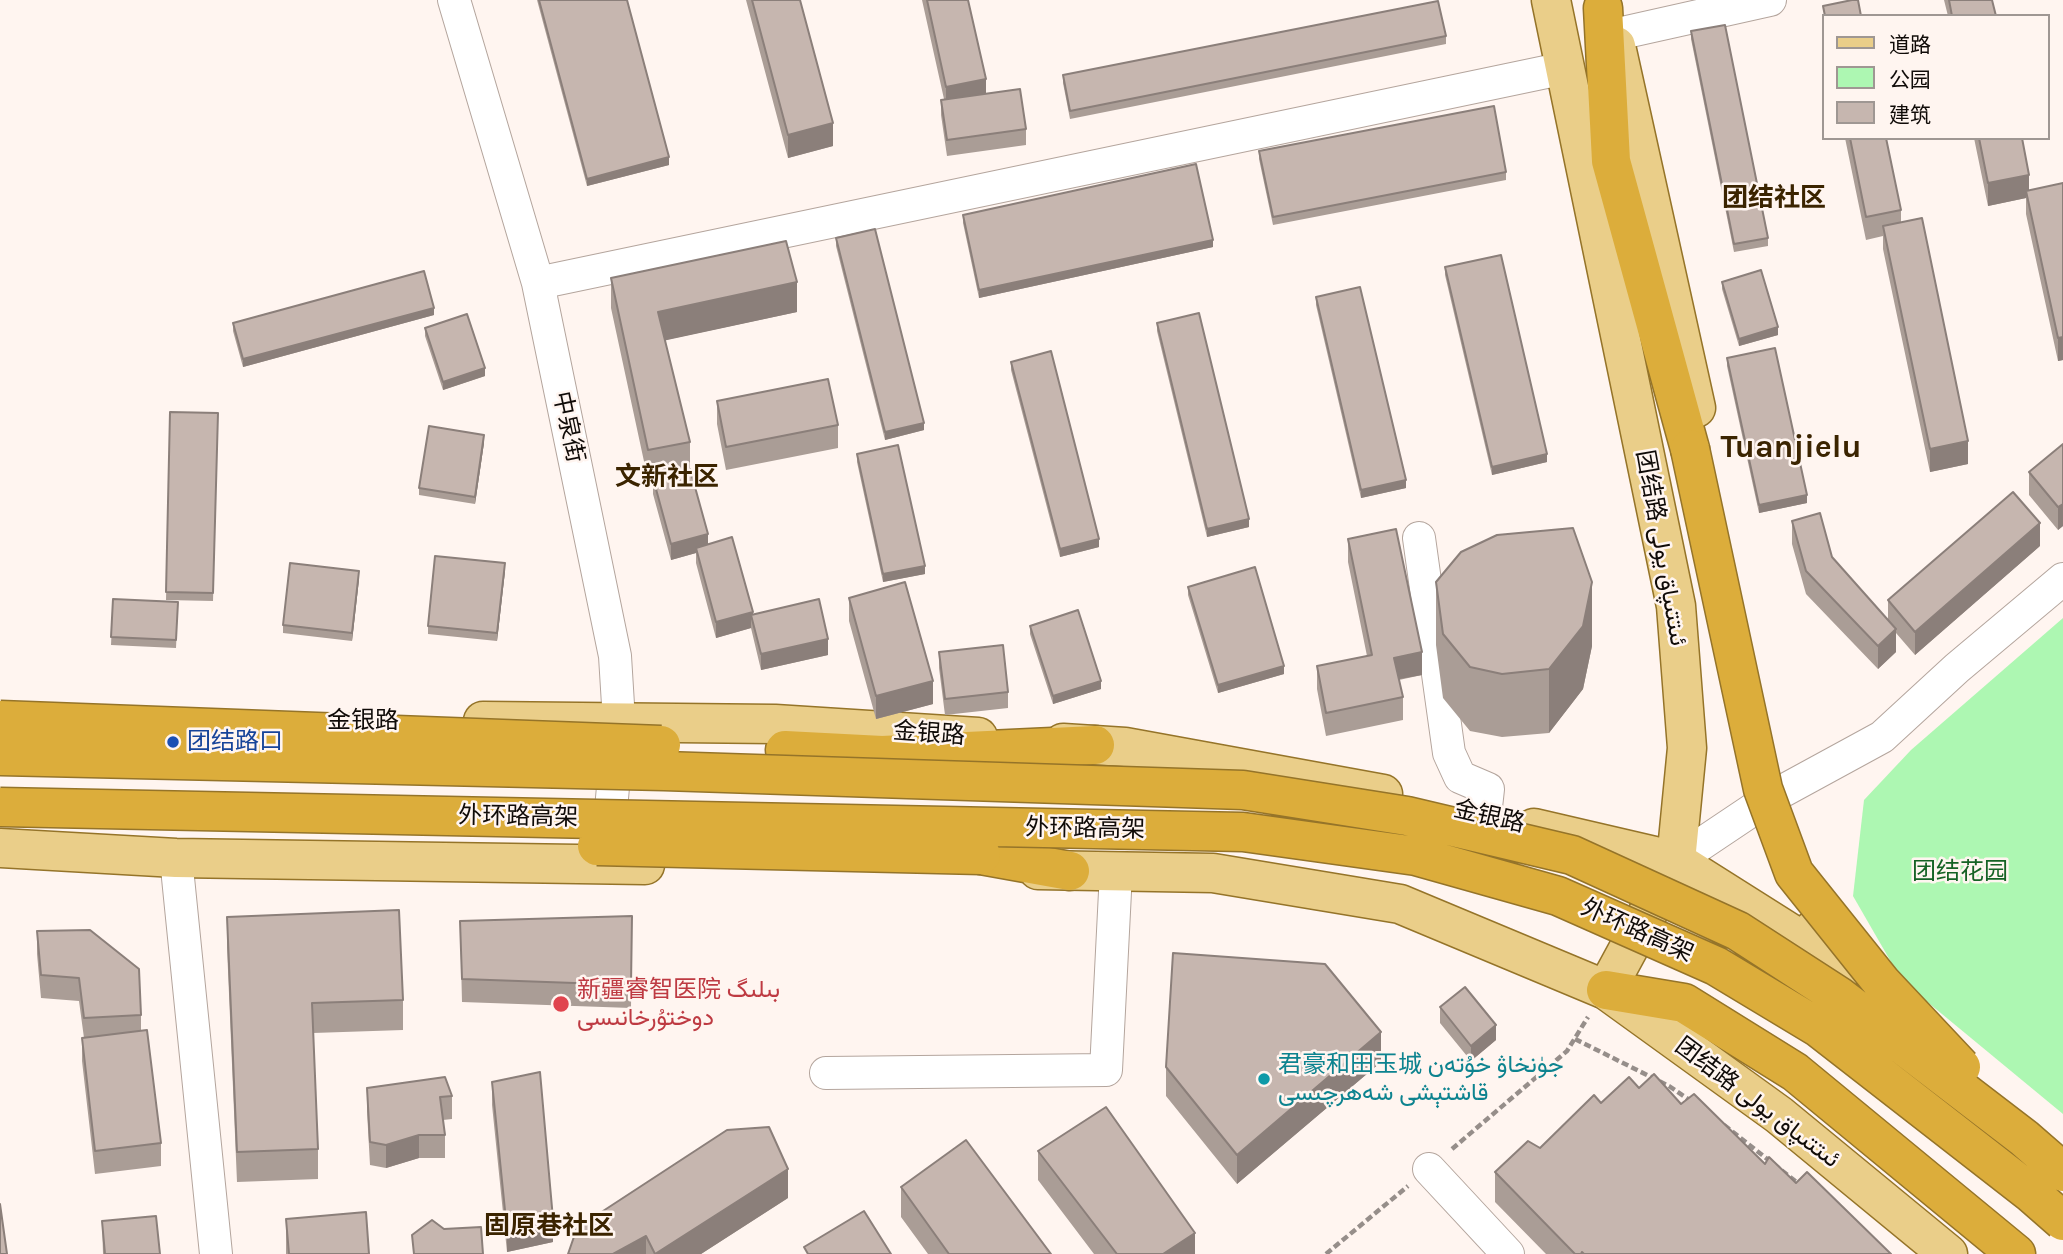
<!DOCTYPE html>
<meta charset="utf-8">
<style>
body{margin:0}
#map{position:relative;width:2063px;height:1254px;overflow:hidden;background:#fff5f0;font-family:Karla,"Noto Sans SC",sans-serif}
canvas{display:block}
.legend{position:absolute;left:1822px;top:14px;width:228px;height:126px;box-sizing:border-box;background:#fff5f0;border:2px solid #9f9793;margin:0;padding:9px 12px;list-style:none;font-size:21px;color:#100b08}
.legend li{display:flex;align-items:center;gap:14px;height:35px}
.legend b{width:35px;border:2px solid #9f9793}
</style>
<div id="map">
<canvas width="2063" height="1254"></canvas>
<ul class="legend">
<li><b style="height:9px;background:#eace89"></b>道路</li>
<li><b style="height:19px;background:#adf7b2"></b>公园</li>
<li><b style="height:19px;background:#c6b6af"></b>建筑</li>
</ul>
</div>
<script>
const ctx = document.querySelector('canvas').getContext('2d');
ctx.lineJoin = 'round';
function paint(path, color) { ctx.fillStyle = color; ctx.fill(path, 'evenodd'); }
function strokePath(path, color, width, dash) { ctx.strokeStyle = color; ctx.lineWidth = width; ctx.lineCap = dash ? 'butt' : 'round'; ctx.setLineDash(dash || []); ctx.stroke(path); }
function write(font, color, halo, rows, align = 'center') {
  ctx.font = font + ' Karla,Vazirmatn,"Noto Sans SC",sans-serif'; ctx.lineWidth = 5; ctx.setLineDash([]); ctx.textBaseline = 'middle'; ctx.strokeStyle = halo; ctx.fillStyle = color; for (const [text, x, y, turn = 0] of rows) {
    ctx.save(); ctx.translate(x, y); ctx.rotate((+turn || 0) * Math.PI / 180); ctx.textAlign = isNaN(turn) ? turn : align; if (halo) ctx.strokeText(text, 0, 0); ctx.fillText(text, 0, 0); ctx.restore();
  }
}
paint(new Path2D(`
 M2063 618V1114L1902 981 1853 896 1864 800 1911 750Z`), '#adf7b2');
const minor = new Path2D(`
 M454 0 538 283 615 656 619 721 608 842
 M1613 35 1770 0
 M538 283 1565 68
 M1419 538 1449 753 1460 777 1488 789 1485 816
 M176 858 216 1254
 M1676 861 1770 798 1882 737 1957 668 2063 579
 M826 1073 1106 1070 1116 872
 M1429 1169 1508 1254`);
const major = new Path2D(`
 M1551 0 1676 606 1687 748 1676 861 1606 990
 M1616 46 1696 408
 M483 721 775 724 978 737
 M1063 743 1125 747 1383 794
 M1534 828 1676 861 1820 952
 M0 848 176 858 645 865
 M1038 870 1213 873 1400 904 1606 990 1779 1115 1948 1254
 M1813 930 1820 952 1889 1017`);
const highway = new Path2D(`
 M1603 8 1611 161 1690 449
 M785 750 882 755 1095 745
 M981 855 1070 871
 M1606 990 1684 1003 1795 1072 2016 1254`);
strokePath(minor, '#b4a59d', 34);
strokePath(major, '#957429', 41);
strokePath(highway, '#957429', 41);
strokePath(new Path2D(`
 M1575 1039 1669 1086 1691 1101
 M1724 1125 1799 1184
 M1452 1149 1567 1051 1588 1017
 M1326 1254 1408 1186`), '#968e8a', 4.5, [7, 3.5]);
strokePath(minor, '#fff', 32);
strokePath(major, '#eace89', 38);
strokePath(highway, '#dcad3b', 38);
const highwayBridge = new Path2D(`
 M1690 449 1763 789 1794 873 1882 983 1961 1067
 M0 720 661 745
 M0 756 664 771 1243 790 1407 816 1572 855 1738 931 1840 997 2024 1138 2063 1172
 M0 807 1243 832 1416 856 1558 896 1716 966 1819 1028 2031 1193 2063 1221
 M597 846 981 855`);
strokePath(highwayBridge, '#957429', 41, []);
strokePath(highwayBridge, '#dcad3b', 38);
paint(new Path2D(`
 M537 0H627L669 165 587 186Z
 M746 0H800L833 146 788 158Z
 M922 0H968L986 94 1026 129V145L947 156 941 115V100L944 99Z
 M1944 0H1992L1996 16H1948Z
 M1691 31 1768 238V246L1734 252 1691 39Z
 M1446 36V44L1070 119 1063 83V75Z
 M1845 138H1886L1901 210V222L1968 464 1930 472 1883 249V236L1866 240Z
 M1974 138H2022L2029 191 2063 183V360L2058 361 2026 214V198L1988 206Z
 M1259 151 1506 172V180L1273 225 1259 159Z
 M963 215 1213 247 979 298 963 223Z
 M836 238 924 430 885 440 836 246Z
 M1445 267 1547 462 1492 475 1445 275Z
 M611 278 797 312 665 340 690 442V470L708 544 753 614 828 655 761 670 751 628 716 638 696 563V553L671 560 653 494V479L648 480 611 308Z
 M1722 282 1778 335 1739 346 1722 289Z
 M1316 297 1406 488 1361 498 1316 305Z
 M434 315 243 367 233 331V323Z
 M1157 323 1249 527 1207 537 1157 331Z
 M425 328 485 376 443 390 425 336Z
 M1727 358 1807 503 1759 513 1727 366Z
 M1011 362 1099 547 1060 557 1011 370Z
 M717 401 838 425V448L726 470 717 424Z
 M170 412 218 413 213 601 166 600Z
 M484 443 475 504 419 495V488Z
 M2063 444V526L2058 530 2029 495V472Z
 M857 454 925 574 883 582 857 462Z
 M1792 521 1832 557 1888 620V600L2040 546 1915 655 1896 633V652L1878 669 1806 594 1792 544Z
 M1348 539 1422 675 1399 680 1403 697V720L1326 736 1317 689V666L1367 656 1348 562Z
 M505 571 497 641 428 634V626Z
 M359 579 352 641 283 633V625Z
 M1436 582 1592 646 1583 689 1549 733 1502 737 1470 731 1443 698 1436 645Z
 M1188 587 1284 674 1218 693 1188 595Z
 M849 598 933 704 876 719 849 621Z
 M113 599 178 602 176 648 111 645Z
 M1030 626 1101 689 1053 704 1030 634Z
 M939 652 1008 692V708L945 715 939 668Z
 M632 916 631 1008 462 1002 460 921Z
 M227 917 403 1000V1030L313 1033 318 1149V1179L237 1182 227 947Z
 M37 931 141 1015V1031L161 1143V1166L95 1174 82 1061V1038H84L79 1001 41 998 37 954Z
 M1440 1007 1496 1040 1471 1061 1440 1023Z
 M1381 1062 1237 1184 1166 1096V1067Z
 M492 1082 553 1242 507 1252 492 1105Z
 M367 1088 452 1096V1119L443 1120 445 1135V1158H419L386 1168 370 1165 367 1111Z
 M1639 1088 1681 1104 1765 1164 1796 1183 1891 1254H1546L1495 1202V1172L1540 1148 1601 1103Z
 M1038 1151 1195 1254H1094L1038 1180Z
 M901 1187 1051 1254H928L901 1217Z
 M788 1198 701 1254H568Z
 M286 1219 369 1254H286Z
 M102 1221 160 1254H103Z`), '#aa9d96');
paint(new Path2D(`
 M986 79V102L946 110V87Z
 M833 123V146L788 158V135Z
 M669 157V165L587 186V179Z
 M2029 175V198L2026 191V198L1988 206V183Z
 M1213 240V247L979 298V290Z
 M797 282V312L658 342V312Z
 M434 308V315L243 367V359Z
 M1778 327V335L1739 346V339Z
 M2063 337V360L2058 361V338Z
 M485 368V376L443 390V382Z
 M924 423V430L885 440V432Z
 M484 435V443L475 504V497Z
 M1968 441V464L1930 472V449Z
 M1547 454V462L1492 475V467Z
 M1406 480V488L1361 498V490Z
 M1807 495V503L1759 513V505Z
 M2063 504V526L2058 530V507Z
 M1249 519V527L1207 537V529Z
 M2040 523V546L1915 655V632Z
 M708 534V550L696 548V553L671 560V544Z
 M1099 539V547L1060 557V549Z
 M505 563V571L497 641V633Z
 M925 566V574L883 582V574Z
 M359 571V579L352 641V633Z
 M1592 582V646L1583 689 1549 733V669Z
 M753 612V622L751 615V628L716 638V622Z
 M1896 629V652L1878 669V646Z
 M828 639V655L761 670V654Z
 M1422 652V675L1394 680V658Z
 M1284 666V674L1218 693V685Z
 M933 681V704L876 719V696Z
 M1101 681V689L1053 704V696Z
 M1496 1025V1040L1471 1061V1046Z
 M1381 1032V1062L1237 1184V1155Z
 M419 1135V1158L386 1168V1145Z
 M788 1169V1198L701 1254H655Z
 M553 1219V1242L507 1252V1230Z
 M1195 1233V1254H1163Z
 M646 1236V1254H613Z`), '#8b7f7a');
const building = new Path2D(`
 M539 0H627L669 157 587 179Z
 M752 0H800L833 123 788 135Z
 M927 0H968L986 79 946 87Z
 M1852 0H1858L1861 16H1825L1823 6Z
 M1949 0H1992L1996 16H1952Z
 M1438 1 1446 36 1070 111 1063 75Z
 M1725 25 1768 238 1734 244 1691 31Z
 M1020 89 1026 129 947 140 941 100Z
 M1494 106 1506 172 1273 217 1259 151Z
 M1850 138H1886L1901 210 1866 217Z
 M1979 138H2022L2029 175 1988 183Z
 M1196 164 1213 240 979 290 963 215Z
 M2063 183V337L2058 338 2026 191Z
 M1922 218 1968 441 1930 449 1883 226Z
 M875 229 924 423 885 432 836 238Z
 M786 241 797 282 658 312 690 442 648 450 611 278Z
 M1501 255 1547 454 1492 467 1445 267Z
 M1761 270 1778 327 1739 339 1722 282Z
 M424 271 434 308 243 359 233 323Z
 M1360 287 1406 480 1361 490 1316 297Z
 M1199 313 1249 519 1207 529 1157 323Z
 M467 314 485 368 443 382 425 328Z
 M1775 348 1807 495 1759 505 1727 358Z
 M1051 351 1099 539 1060 549 1011 362Z
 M828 379 838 425 726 447 717 401Z
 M170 412 218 413 213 593 166 592Z
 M429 426 484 435 475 497 419 488Z
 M2063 444V504L2058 507 2029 472Z
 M898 445 925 566 883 574 857 454Z
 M690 469 708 534 671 544 653 478Z
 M2013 492 2040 523 1915 632 1888 600Z
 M1820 513 1832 557 1896 629 1878 646 1806 571 1792 521Z
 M1573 528 1592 582 1583 626 1549 669 1502 674 1470 667 1443 634 1436 582 1461 552 1497 535Z
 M1396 529 1422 652 1394 658 1403 697 1326 713 1317 666 1372 655 1348 539Z
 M732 537 753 612 716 622 696 548Z
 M435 556 505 563 497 633 428 626Z
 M290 563 359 571 352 633 283 625Z
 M1255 567 1284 666 1218 685 1188 587Z
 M905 582 933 681 876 696 849 598Z
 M113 599 178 602 176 640 111 637Z
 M819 599 828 639 761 654 751 615Z
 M1078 610 1101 681 1053 696 1030 626Z
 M1003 645 1008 692 945 699 939 652Z
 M399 910 403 1000 312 1003 318 1149 237 1152 227 917Z
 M632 916 631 985 462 979 460 921Z
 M90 930 139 969 141 1015 84 1018 79 978 41 975 37 931Z
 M1173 953 1325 964 1381 1032 1237 1155 1166 1067Z
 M1465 987 1496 1025 1471 1046 1440 1007Z
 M147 1030 161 1143 95 1151 82 1038Z
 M540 1072 553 1219 507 1230 492 1082Z
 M1654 1074 1681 1104 1694 1094 1765 1164 1769 1157 1796 1183 1807 1172 1891 1254H1584L1582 1252 1581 1254H1575L1495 1172 1528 1141 1540 1148 1594 1095 1601 1103 1629 1077 1639 1088Z
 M445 1077 452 1096 440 1097 445 1135H419L386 1145 370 1142 367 1088Z
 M1106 1107 1195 1233 1163 1254H1117L1038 1151Z
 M769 1127 788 1169 655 1254 646 1236 613 1254H568L577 1228 727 1130Z
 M966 1140 1051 1254H949L901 1187Z
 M0 1204 7 1254H0Z
 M864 1211 891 1254H808L804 1247Z
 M366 1212 369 1254H289L286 1219Z
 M156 1216 160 1254H105L102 1221Z
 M432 1220 444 1229 481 1227 483 1254H414L412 1235Z`);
paint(building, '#c6b6af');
strokePath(building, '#8b7f7a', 2);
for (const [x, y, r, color] of [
 [173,742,7,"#1a4fb4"],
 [561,1004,9,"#e0444e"],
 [1264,1079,7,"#0f9aa8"]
]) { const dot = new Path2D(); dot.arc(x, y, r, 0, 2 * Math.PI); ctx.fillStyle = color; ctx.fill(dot); strokePath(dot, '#fff5f0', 2.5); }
write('24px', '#100b08', '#fff5f0', [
 ["中泉街",568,427,78],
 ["团结路 ئىتتىپاق يولى",1661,548,80],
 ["金银路",363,721],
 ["金银路",929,734,4],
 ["外环路高架",518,817,1],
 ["金银路",1489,817,13],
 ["外环路高架",1085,829,1],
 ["外环路高架",1637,931,24],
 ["团结路 ئىتتىپاق يولى",1757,1103,37]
]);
write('24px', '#164399', '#fff5f0', [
 ["团结路口",187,742]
], 'left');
write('24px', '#156224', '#fff5f0', [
 ["团结花园",1960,872]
]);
write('24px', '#be3a42', '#fff5f0', [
 ["新疆睿智医院 بىلىگ",577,990],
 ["دوختۇرخانىسى",577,1018]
], 'left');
write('24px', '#0d838f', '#fff5f0', [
 ["君豪和田玉城 جۈنخاۋ خۇتەن",1278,1065],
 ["قاشتېشى شەھرچىسى",1278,1093]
], 'left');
write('bold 26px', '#3b2400', '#fff5f0', [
 ["团结社区",1774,199],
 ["文新社区",667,478],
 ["固原巷社区",549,1227]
]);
write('bold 32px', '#3b2400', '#fff5f0', [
 ["Tuanjielu",1791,448]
]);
</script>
